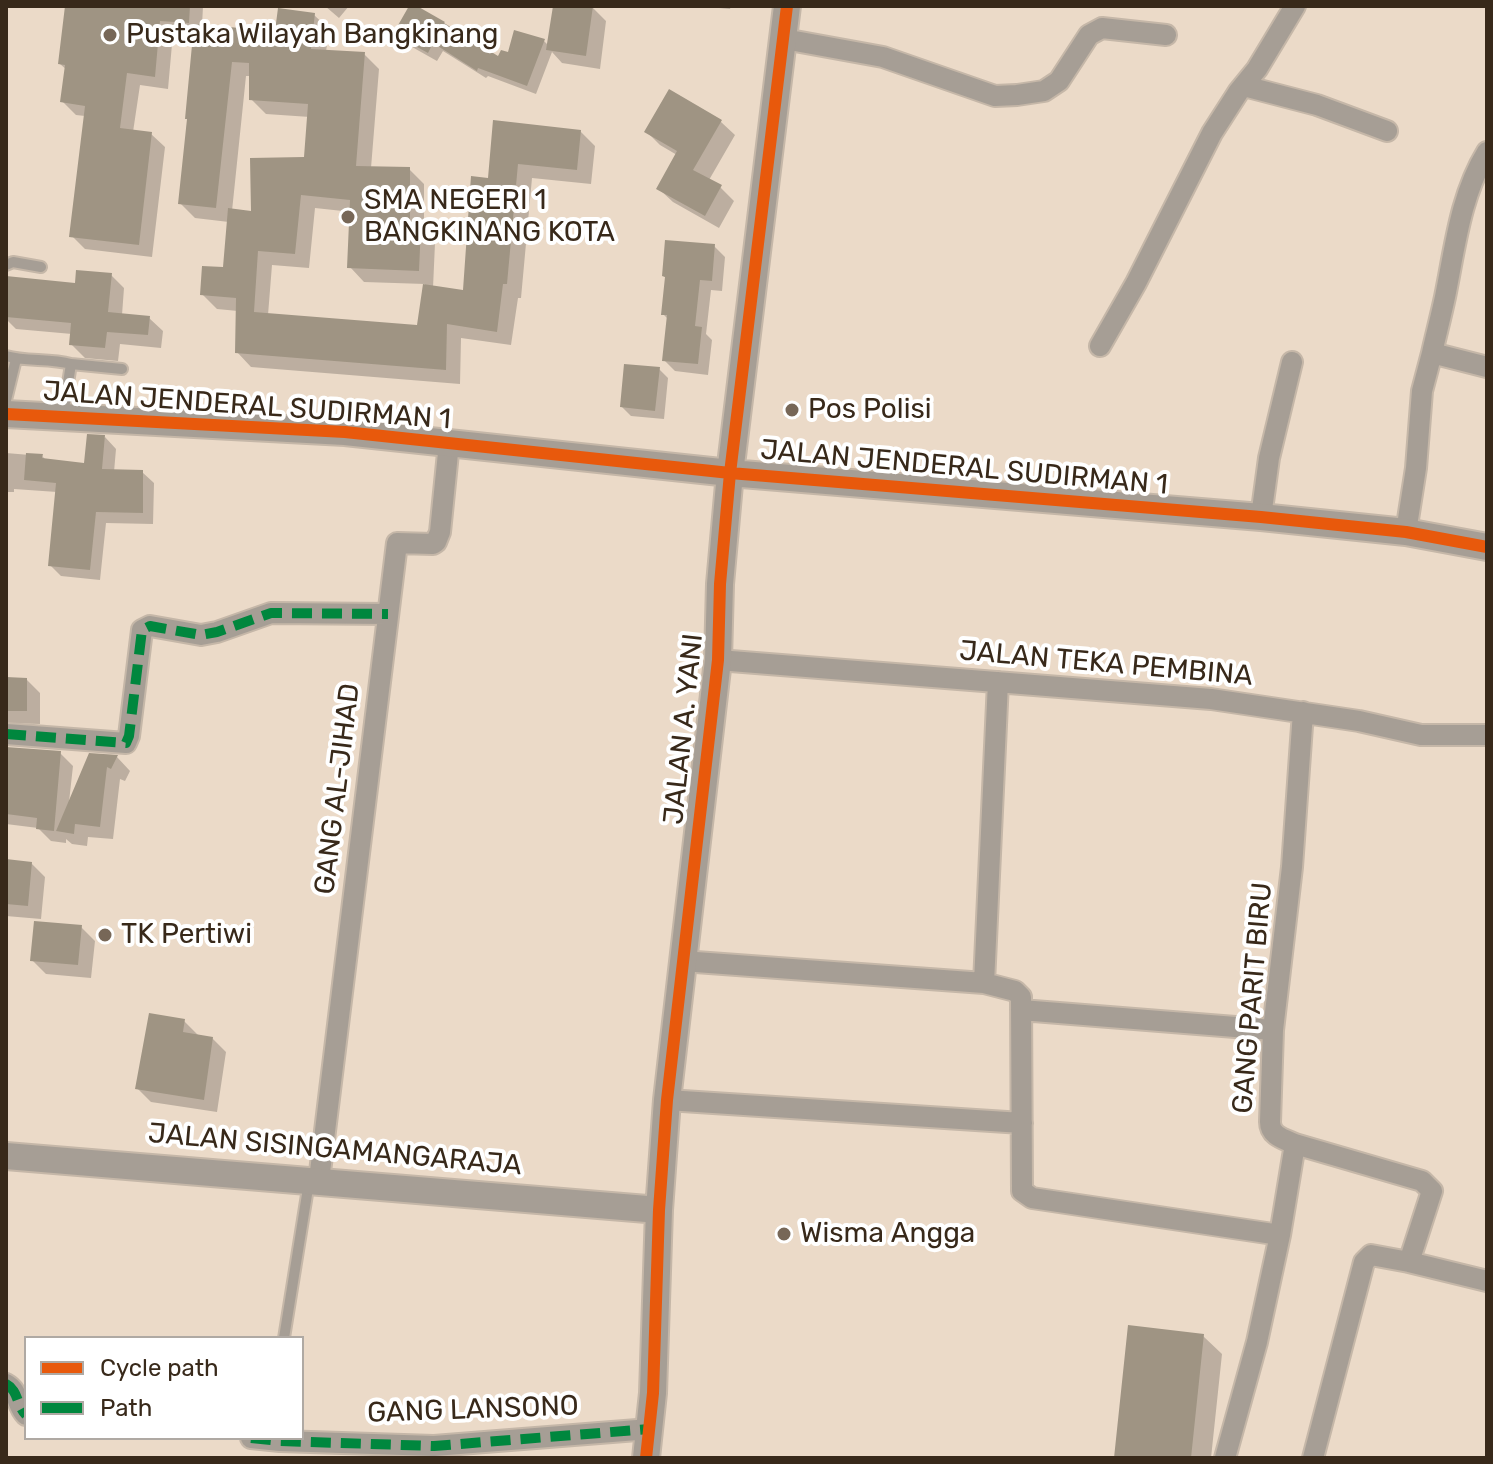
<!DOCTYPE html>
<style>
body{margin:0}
#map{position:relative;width:1493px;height:1464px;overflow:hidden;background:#ebdac8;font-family:Rubik,sans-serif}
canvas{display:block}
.frame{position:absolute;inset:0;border:8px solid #38291a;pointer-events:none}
.legend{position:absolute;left:24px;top:1336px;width:280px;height:104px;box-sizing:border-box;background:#fff;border:2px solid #afa9a3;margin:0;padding:10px 14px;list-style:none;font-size:24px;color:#38291a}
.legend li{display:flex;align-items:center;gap:16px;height:40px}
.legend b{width:40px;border:2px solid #afa9a3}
</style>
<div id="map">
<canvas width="1493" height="1464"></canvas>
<div class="frame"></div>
<ul class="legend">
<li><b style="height:10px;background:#e8590c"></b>Cycle path</li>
<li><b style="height:10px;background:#00873e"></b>Path</li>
</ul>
</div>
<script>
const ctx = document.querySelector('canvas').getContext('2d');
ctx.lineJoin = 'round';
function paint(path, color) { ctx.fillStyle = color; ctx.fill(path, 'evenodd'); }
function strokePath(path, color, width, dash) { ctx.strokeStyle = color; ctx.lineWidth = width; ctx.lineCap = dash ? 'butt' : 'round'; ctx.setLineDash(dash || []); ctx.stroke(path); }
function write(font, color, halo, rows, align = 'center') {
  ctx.font = font + ' Rubik,sans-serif'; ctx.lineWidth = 8; ctx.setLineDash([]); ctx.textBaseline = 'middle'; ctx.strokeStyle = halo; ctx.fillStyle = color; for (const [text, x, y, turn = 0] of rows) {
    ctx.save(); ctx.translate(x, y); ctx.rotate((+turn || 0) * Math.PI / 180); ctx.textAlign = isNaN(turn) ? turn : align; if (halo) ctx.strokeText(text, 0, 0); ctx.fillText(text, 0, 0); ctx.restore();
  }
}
paint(new Path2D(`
 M67 6H203L202 26 277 33 314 15 329 29 326 52 364 54 379 69 371 168 409 169 424 184V232L435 243 433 288 464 292 490 180 495 122 580 131 595 146 591 184 532 178 521 298H518L511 345 461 338 460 384 251 367 237 352 238 311 217 309 202 294 225 270 229 222 195 218 180 203 195 35 173 33 168 89 140 85 133 132 151 134 165 147 152 257 85 249 72 236 85 116 76 115 63 102 67 70 60 64ZM246 76H251V99L266 114 310 117 306 159 254 213 232 211ZM315 208 352 212 350 267 364 282 425 284 419 327 268 315 272 265 309 268Z
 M325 6H349L339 18Z
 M411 6 499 59 544 41 549 46 555 6 592 7 606 21 600 69 562 63 552 52 536 94 488 76 486 78 443 51 437 61 405 43 396 34Z
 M698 6H731L730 9Z
 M721 122 735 135 709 180 720 187 734 201 719 228 673 202 659 189 677 155 660 145 647 132Z
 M714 246 725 257 722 291 711 290 706 334 712 340 708 375 675 371 664 360 668 319 663 314 667 279 664 276Z
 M111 275 124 288 122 315 149 318 163 331 161 348 120 344 118 361 85 358 71 344 72 334 16 329 6 319V278L77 285Z
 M659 369 668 378 664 419 631 416 622 407Z
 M105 437 116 449 114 472H142L154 483 153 524 106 523 100 580 61 576 50 565 57 492 14 489V492H6V453L42 456 47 461 85 465Z
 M6 679 27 680 40 693V724L6 723Z
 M6 748 60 753 73 766 69 802 90 755 117 757 130 771 125 781 120 779 113 839 88 837 87 846 72 844 66 839V843L51 841 38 828 6 824Z
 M6 861 31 863 45 877 41 919 6 916Z
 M81 927 95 941 91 978 46 974 32 960Z
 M184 1021 198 1035 212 1038 226 1052 217 1112 151 1102 137 1088Z
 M1203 1336 1222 1354 1211 1458H1116Z`), '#0003');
paint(new Path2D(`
 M65 6H190L189 23 160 21 155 77 127 73 120 128 152 132 139 245 69 237 85 106 60 102 65 65 58 64Z
 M409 6H417L445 22 444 23 498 56 501 50 508 52 514 30 545 39 527 86 478 68 477 71 433 43 428 53 393 34Z
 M553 6H593L586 56 546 50Z
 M278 8 315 13 311 49 365 52 356 166 410 167V226H421L419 271 347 268 350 200 301 195 295 254 258 251 254 312 417 325 423 284 463 290 471 176 488 178 493 120 581 130 577 170 518 164 507 284H503L497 332 447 324 446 370 235 353 236 298 200 295 202 266 223 267 228 208 251 211 250 158 304 157 308 104 249 100V63L232 62 216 208 178 204 187 119H185L194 24 275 31Z
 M669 89 722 120 693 170 722 185 705 216 656 189 677 151 644 132Z
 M665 240 715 244 712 281 700 280 695 326 702 327 698 364 662 361 667 315H661L665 277 662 276Z
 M76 270 112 273 108 312 150 316 148 335 107 332 105 348 69 345 71 323 6 317V276L75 283Z
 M624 364 660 367 655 411 620 407Z
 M87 434 105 435 102 469 143 470V513L96 512 90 570 48 566 56 483 24 480 26 453 43 454 42 458 84 463Z
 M6 677 27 678V711H6Z
 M6 747 61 751 54 831 36 829 37 818 6 814Z
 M89 753 118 755 111 769 107 767 100 827 75 824 74 834 56 831Z
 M6 859 32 862 28 906 6 904Z
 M34 921 82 925 78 965 30 961Z
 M149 1013 185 1019 183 1032 213 1037 204 1100 135 1089Z
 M1128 1325 1204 1334 1191 1458H1114Z`), '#9f9483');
const service = new Path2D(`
 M6 265 13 262 41 267
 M6 356C27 362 49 358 71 364L63 415
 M71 364 122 369
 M6 400 16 359
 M284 1338 309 1182`);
const minor = new Path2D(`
 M784 39 883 57 995 96 1017 95 1044 91 1059 81 1089 35 1102 28 1166 35
 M1244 86 1317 105 1387 131
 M1100 346 1136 283 1212 133 1239 91 1257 69 1295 6
 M1432 353C1436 335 1441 316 1445 297 1455 248 1460 196 1487 152
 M1261 517 1269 458 1292 362
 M1406 532 1416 468 1422 391 1432 353 1487 367
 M718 660 1211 699 1359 721 1421 735H1487
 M6 734 126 743 129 736 142 630 150 626 201 635 217 632 271 613 388 614
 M682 961 984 983 1015 991 1021 997 1022 1191 1032 1198 1280 1235
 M984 983 998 682
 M1021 1010 1273 1030
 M667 1100 1022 1123
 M1295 1144 1422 1181 1432 1191 1409 1262 1487 1281
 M319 1180 397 543 433 544 436 542 440 532 449 443
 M6 1384C19 1391 16 1405 26 1415
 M251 1438 280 1441 434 1446 650 1429
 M1225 1458 1257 1342 1280 1235 1295 1144C1284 1139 1270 1136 1270 1122L1273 1030 1292 867 1303 712
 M1313 1458 1364 1262 1371 1255 1409 1262`);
const tertiary = new Path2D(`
 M6 414 345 432 730 473 1261 517 1406 532 1487 547
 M6 1156 659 1210
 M646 1458 653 1393 659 1210 667 1100 718 660 720 584 730 473 787 6`);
strokePath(service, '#c5b7a8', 14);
strokePath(minor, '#c5b7a8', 24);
strokePath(tertiary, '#c5b7a8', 30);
strokePath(service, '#a69e95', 10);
strokePath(minor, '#a69e95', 20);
strokePath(tertiary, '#a69e95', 26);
strokePath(new Path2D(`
 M6 734 126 743 129 736 142 630 150 626 201 635 217 632 271 613 388 614
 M6 1384C19 1391 16 1405 26 1415
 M251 1438 280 1441 434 1446 650 1429`), '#00873e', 10, [20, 10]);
strokePath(new Path2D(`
 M6 414 345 432 730 473 1261 517 1406 532 1487 547
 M646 1458 653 1393 659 1210 667 1100 718 660 720 584 730 473 787 6`), '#e8590c', 12);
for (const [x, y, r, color] of [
 [110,35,8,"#776757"],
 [348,217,8,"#776757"],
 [792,410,8,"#776757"],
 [105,935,8,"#776757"],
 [784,1234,8,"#776757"]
]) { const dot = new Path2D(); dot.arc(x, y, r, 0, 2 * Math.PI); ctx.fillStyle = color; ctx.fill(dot); strokePath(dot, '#fff', 3); }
write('28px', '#38291a', '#fff', [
 ["Pustaka Wilayah Bangkinang",126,35],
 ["SMA NEGERI 1",364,201],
 ["BANGKINANG KOTA",364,233],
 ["Pos Polisi",808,410],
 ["TK Pertiwi",121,935],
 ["Wisma Angga",800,1234]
], 'left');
write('28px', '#38291a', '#fff', [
 ["JALAN JENDERAL SUDIRMAN 1",247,406,4],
 ["JALAN JENDERAL SUDIRMAN 1",964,468,5],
 ["JALAN TEKA PEMBINA",1106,664,5],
 ["JALAN A. YANI",684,729,-84],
 ["GANG AL-JIHAD",338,789,-83],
 ["GANG PARIT BIRU",1253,998,-85],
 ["JALAN SISINGAMANGARAJA",335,1150,5],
 ["GANG LANSONO",473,1410,-2]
]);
</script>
